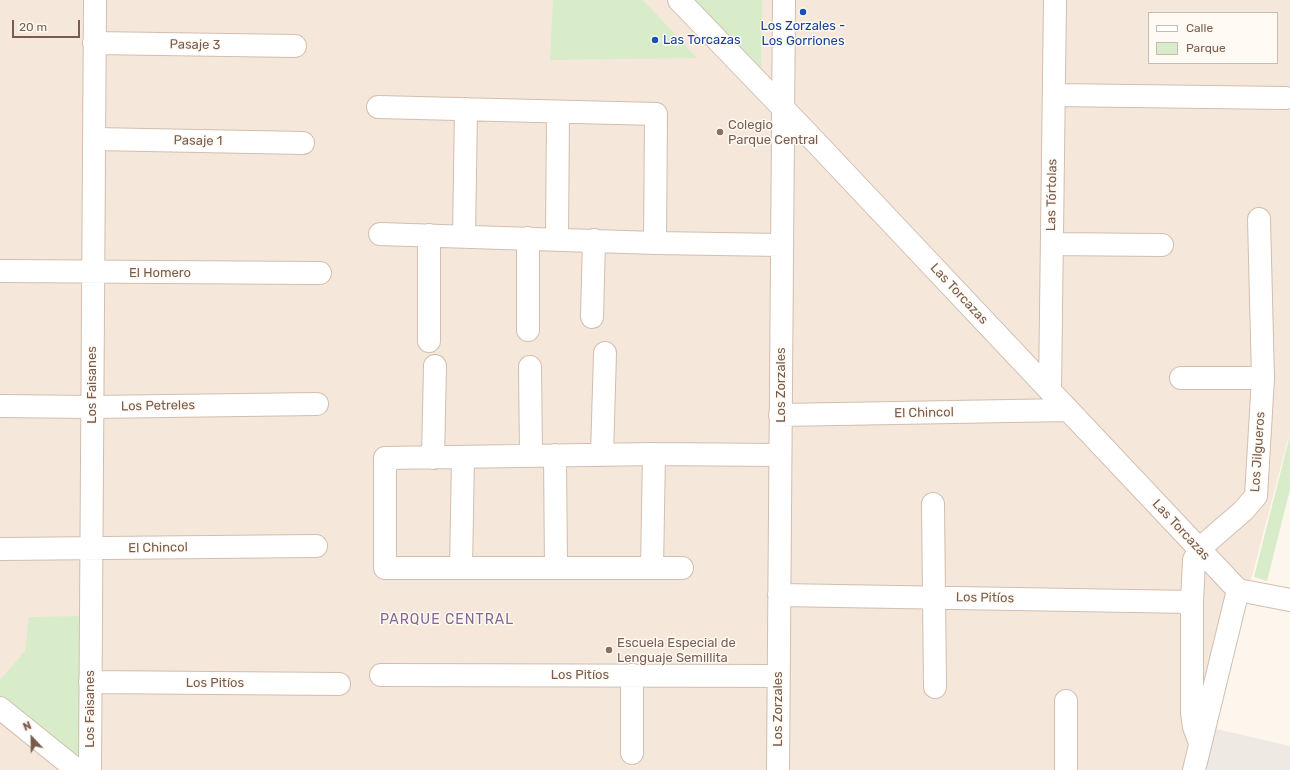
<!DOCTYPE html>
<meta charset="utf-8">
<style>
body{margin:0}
#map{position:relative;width:1290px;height:770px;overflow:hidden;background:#fdf6ec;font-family:Rubik,sans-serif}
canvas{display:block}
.legend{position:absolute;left:1148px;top:12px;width:130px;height:52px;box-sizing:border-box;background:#fffaf3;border:1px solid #cabbb1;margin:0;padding:5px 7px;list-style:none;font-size:12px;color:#7a5c4d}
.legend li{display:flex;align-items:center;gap:8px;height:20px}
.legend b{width:20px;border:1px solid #cabbb1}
.north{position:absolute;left:12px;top:718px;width:40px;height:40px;-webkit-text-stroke:3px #fffaf3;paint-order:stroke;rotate:338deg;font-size:11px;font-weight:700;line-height:16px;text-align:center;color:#7a5c4d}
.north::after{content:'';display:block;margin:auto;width:14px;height:18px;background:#7a5c4d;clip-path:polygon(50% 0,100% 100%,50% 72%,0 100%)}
.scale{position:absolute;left:12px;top:20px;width:68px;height:18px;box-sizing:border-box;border:2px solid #7a5c4d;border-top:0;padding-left:5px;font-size:12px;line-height:14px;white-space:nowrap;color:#7a5c4d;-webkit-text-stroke:3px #fffaf3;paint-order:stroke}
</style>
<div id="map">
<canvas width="1290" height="770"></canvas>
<ul class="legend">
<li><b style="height:5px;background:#fff"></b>Calle</li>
<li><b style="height:11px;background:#d8ecc9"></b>Parque</li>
</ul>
<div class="north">N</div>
<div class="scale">20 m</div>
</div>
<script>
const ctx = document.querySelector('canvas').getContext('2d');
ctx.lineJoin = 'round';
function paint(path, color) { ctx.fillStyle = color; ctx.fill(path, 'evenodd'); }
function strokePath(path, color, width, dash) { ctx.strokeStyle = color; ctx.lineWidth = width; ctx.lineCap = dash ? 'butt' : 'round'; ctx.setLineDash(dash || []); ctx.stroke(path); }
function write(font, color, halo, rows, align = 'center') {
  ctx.font = font + ' Rubik,sans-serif'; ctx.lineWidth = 3; ctx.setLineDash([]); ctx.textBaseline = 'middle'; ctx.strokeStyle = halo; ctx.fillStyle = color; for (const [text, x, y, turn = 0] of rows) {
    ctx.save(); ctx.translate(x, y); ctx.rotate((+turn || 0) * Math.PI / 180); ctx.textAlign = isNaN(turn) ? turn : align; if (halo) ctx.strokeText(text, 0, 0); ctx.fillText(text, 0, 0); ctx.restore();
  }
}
paint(new Path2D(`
 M0 0H1290V432L1212 728 1203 770H0ZM1149 13H1277V63H1149Z`), '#f5e8da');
paint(new Path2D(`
 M1212 728 1290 746V770H1203Z`), '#efe9e4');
paint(new Path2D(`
 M553 0H643L697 58 550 60Z
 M687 0H762L761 78Z
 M1290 435V489L1267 581 1254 577Z
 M86 616 84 770 0 698V680L25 651 29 617Z`), '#d8ecc9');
const minor = new Path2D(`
 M679 0 807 133 1238 590
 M94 43 295 46
 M1054 95 1286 98
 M378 107 656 114 655 243
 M94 139 303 143
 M380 234 655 243 782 245
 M429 235V341
 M464 236 466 109
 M528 238V330
 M557 239 558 112
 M1052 244 1162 245
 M0 271 320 273
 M592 317 594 240
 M530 367 531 456
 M1181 378H1263
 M1050 390 1055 0
 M0 406 92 407 317 404
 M780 415 1068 410
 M555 455 556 568
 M602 455 605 353
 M433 458 435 366
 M933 504 935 687
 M0 549 316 546
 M461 568 463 457
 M652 568 654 454
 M682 568H385V458L654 454 780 455
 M1238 590 1290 600
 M779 595 1192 602
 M381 675 778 676
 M90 682 339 684
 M0 708 77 770
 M1200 743 1194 727 1192 713V602L1194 560 1199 549 1243 511 1256 496 1263 378 1259 219
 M632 753V675
 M90 770 95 0
 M778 770 784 0
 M1066 770V701
 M1194 770 1238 590`);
strokePath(minor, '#d1beb0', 24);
strokePath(minor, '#fff', 22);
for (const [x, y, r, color] of [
 [803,12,4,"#1a4fb4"],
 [655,40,4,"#1a4fb4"],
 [720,132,4,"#8d6e63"],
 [609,650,4,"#8d6e63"]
]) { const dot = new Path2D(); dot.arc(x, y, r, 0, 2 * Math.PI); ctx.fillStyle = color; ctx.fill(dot); strokePath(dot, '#fffaf3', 1.5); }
write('13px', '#164399', '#fffaf3', [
 ["Los Zorzales -",803,26],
 ["Los Gorriones",803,41],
 ["Las Torcazas",663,40,"left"]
]);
write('13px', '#7a5c4d', '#fffaf3', [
 ["Pasaje 3",195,45,1],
 ["Pasaje 1",198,141,1],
 ["Las Tórtolas",1052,195,-89],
 ["El Homero",160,273],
 ["Las Torcazas",959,294,47],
 ["Los Faisanes",92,385,-90],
 ["Los Zorzales",781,385,-90],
 ["Los Petreles",158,406,-1],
 ["El Chincol",924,413,-1],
 ["Los Jilgueros",1258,452,-86],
 ["Las Torcazas",1181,530,47],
 ["El Chincol",158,548,-1],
 ["Los Pitíos",985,598,1],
 ["Los Pitíos",580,675],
 ["Los Pitíos",215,683],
 ["Los Faisanes",90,709,-90],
 ["Los Zorzales",778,709,-90]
]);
write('13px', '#785e54', '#fffaf3', [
 ["Colegio",728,125],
 ["Parque Central",728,140],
 ["Escuela Especial de",617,643],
 ["Lenguaje Semillita",617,658]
], 'left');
ctx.letterSpacing = '1px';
write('14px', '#846695', '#fffaf3', [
 ["PARQUE CENTRAL",447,620]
]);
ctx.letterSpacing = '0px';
</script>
